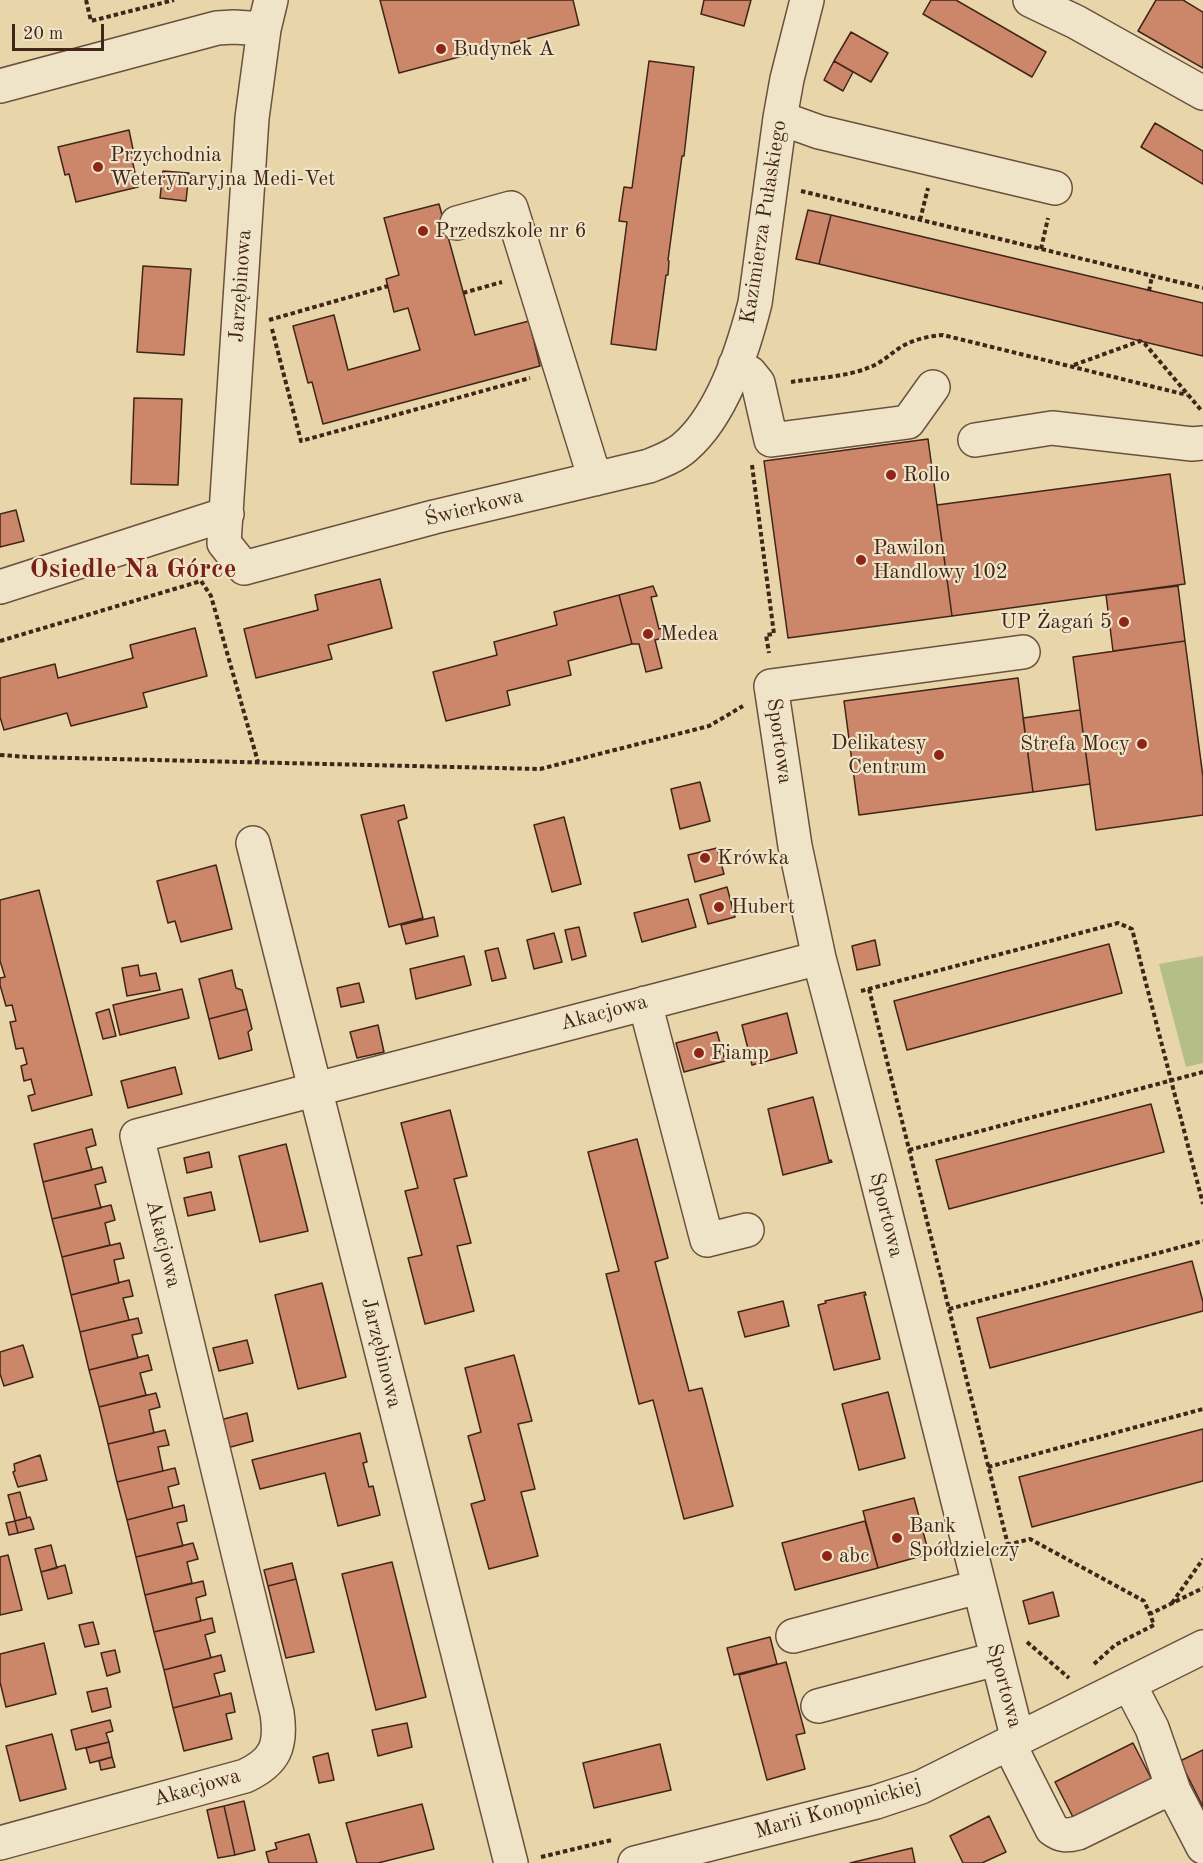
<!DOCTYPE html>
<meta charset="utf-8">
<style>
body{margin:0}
#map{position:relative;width:1203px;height:1863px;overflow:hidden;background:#e8d6aa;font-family:"Old Standard TT",serif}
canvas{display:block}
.scale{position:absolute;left:12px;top:24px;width:92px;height:27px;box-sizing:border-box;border:3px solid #412519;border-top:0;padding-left:8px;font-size:18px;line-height:21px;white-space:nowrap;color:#412519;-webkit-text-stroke:4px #f0e4c8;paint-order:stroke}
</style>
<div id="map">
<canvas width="1203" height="1863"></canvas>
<div class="scale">20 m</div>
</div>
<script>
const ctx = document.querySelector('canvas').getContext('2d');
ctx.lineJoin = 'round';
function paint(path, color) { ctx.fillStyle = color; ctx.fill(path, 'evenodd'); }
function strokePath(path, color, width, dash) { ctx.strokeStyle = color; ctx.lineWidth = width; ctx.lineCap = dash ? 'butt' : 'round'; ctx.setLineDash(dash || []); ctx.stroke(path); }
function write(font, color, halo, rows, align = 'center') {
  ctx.font = font + ' "Old Standard TT",serif'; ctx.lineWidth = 4.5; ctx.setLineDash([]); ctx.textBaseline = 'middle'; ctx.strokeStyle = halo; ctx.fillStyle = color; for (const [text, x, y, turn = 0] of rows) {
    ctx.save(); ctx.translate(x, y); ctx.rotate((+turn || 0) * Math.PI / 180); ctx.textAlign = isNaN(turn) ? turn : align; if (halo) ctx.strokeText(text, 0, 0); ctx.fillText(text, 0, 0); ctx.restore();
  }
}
paint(new Path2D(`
 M1203 956V1063L1186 1067 1159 964Z`), '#b6be88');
const building = new Path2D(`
 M380 0H573L579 25 399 73Z
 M704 0H751L744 26 701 14Z
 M931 0H956L1046 52 1032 77 923 14Z
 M1156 0H1183L1203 12V68L1138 31Z
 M851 32 888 53 871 82 834 61Z
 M649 61 694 67 684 156H682L668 260 669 261 668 275H666L656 350 611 344 627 222 619 221 624 187 632 188Z
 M834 61 853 72 843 91 824 80Z
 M1155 123 1203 151V184L1141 147Z
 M129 130 135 159H132L138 187 76 202 69 174 65 175 58 147Z
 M163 171 189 173 186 201 160 198Z
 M439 204 475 335 529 321 540 366 323 424 312 382 308 383 293 326 334 315 348 370 420 350 408 308 394 312 386 279 399 275 384 218Z
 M808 210 831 215 819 264 796 259Z
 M831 215 1203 303V356L819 264Z
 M143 266 191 269 184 355 137 352Z
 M134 398 182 399 178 485 131 484Z
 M928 439 952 616 788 638 764 461Z
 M1170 474 1185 584 952 616 937 505Z
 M16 510 24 541 0 547V514Z
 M380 579 392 628 328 645 332 659 256 678 244 629 318 610 315 595Z
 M653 586 657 596 651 597 659 629 666 627 667 633 666 637 655 640 662 668 646 672 639 644H632L619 595Z
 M1178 586 1185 641 1113 651 1106 595Z
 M619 595 632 644 568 661 571 675 507 691 510 705 446 721 433 672 497 655 494 642 557 625 554 612Z
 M195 628 207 676 143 693 147 707 71 726 67 713 4 730 0 717V678L55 664 58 678 133 658 130 645Z
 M1185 641 1203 777V815L1096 830 1073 657Z
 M1018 678 1033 792 859 815 844 701Z
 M1080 710 1090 784 1033 792 1023 718Z
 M700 782 710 821 680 829 671 789Z
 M404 805 407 818 398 821 423 918 389 927 361 815Z
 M564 817 581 884 552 892 534 825Z
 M717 848 724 874 695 882 688 855Z
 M216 865 232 929 181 942 175 921 168 923 157 881Z
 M727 887 735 917 708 924 700 895Z
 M39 890 92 1095 32 1111 28 1096 35 1094 31 1079 24 1081 21 1066 27 1064 23 1048 16 1049 10 1022 16 1021 12 1005 6 1006 0 985V978L5 977 0 961V900Z
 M688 899 696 927 642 942 634 913Z
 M434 917 438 936 406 944 401 925Z
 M579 927 586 956 572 960 565 930Z
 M554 933 562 962 534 969 527 940Z
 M875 940 880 965 857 970 852 946Z
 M1109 944 1122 993 907 1050 894 1001Z
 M498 948 506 978 492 981 485 951Z
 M464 956 471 985 416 999 410 969Z
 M138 965 140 976 156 973 160 990 127 996 122 968Z
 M232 970 236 988 242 990 247 1009 209 1019 199 979Z
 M359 983 364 1002 341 1007 337 988Z
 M182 989 189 1018 120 1035 113 1005Z
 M109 1009 116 1036 103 1039 96 1013Z
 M247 1009 252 1029 248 1032 252 1050 219 1059 209 1019Z
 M787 1013 797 1053 752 1065 742 1025Z
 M378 1025 384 1052 357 1058 350 1032Z
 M717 1032 725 1061 684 1072 676 1043Z
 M175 1067 182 1094 128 1108 121 1081Z
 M813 1097 829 1161 831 1160 832 1162 783 1175 768 1109Z
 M1151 1104 1164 1152 949 1209 936 1160Z
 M450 1110 467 1176 454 1179 471 1243 457 1246 474 1311 425 1324 408 1258 422 1255 405 1191 418 1188 401 1123Z
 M92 1129 96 1145 86 1148 92 1170 43 1182 34 1144Z
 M637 1139 668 1258 655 1262 689 1391 702 1388 733 1506 684 1519 653 1400 639 1404 606 1274 619 1271 588 1152Z
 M286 1144 308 1231 260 1242 239 1156Z
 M209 1152 212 1167 187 1173 184 1158Z
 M102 1167 106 1182 95 1185 101 1208 52 1219 43 1182Z
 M211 1192 215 1210 188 1216 184 1198Z
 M111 1205 115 1220 105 1223 110 1245 62 1257 52 1219Z
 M120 1243 124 1258 114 1260 119 1283 71 1295 62 1257Z
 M1192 1261 1203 1302V1311L990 1368 977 1318Z
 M129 1280 133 1296 123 1298 129 1320 80 1332 71 1295Z
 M322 1283 346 1377 298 1389 275 1295Z
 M865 1292 866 1295H864L880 1359 834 1370 818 1305 826 1303 825 1301Z
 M783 1301 789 1326 745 1337 738 1312Z
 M138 1318 142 1333 132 1335 138 1358 89 1370 80 1332Z
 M247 1340 253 1363 219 1371 213 1348Z
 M23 1345 33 1377 4 1386 0 1374V1352Z
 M148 1355 152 1370 140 1373 146 1395 99 1407 89 1370Z
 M514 1355 532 1421 518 1424 535 1489 521 1492 538 1556 489 1569 471 1504 485 1500 468 1436 481 1432 465 1368Z
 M888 1392 905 1458 859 1470 842 1404Z
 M156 1393 160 1407 149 1410 154 1433 108 1444 99 1407Z
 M247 1413 253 1441 227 1448 220 1420Z
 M1203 1429V1481L1032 1527 1019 1477Z
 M165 1430 169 1445 158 1447 163 1471 117 1482 108 1444Z
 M360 1433 367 1462 363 1463 369 1487 373 1486 380 1515 338 1526 325 1473 260 1489 252 1460Z
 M40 1455 47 1480 18 1487 13 1472 15 1471 14 1464Z
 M175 1468 179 1484 168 1487 173 1508 127 1520 117 1482Z
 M20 1492 27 1518 15 1521 8 1495Z
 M914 1498 929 1554 878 1568 863 1511Z
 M184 1505 187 1521 177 1523 183 1546 136 1557 127 1520Z
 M30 1517 34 1529 18 1533 15 1521Z
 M15 1521 18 1533 9 1535 6 1523Z
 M865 1521 878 1568 795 1590 782 1543Z
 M193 1543 198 1559 187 1562 192 1583 145 1595 136 1557Z
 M51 1545 57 1568 41 1572 35 1549Z
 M8 1555 22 1610 0 1615V1557Z
 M392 1562 426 1697 376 1710 342 1574Z
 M292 1563 296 1579 268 1586 264 1570Z
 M65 1565 72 1593 48 1599 41 1572Z
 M296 1579 314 1652 286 1658 268 1586Z
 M203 1581 206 1595 196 1598 201 1621 154 1632 145 1595Z
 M1053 1592 1059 1616 1029 1624 1023 1601Z
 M212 1618 215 1632 205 1635 211 1658 164 1670 154 1632Z
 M93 1622 99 1644 85 1647 79 1625Z
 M770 1637 777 1664 734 1675 727 1648Z
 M44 1643 56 1694 6 1707 0 1682V1654Z
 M115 1650 120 1672 107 1676 101 1653Z
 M221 1655 225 1671 214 1674 220 1696 173 1708 164 1670Z
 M786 1662 805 1733 796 1735 805 1769 767 1780 739 1675Z
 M107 1688 111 1707 92 1712 87 1692Z
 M231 1693 235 1712 226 1714 232 1739 184 1751 173 1708Z
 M110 1720 113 1731 106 1733 109 1742 76 1750 71 1730Z
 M407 1723 412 1747 378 1756 372 1730Z
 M52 1734 66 1789 20 1801 6 1746Z
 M109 1742 112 1757 90 1763 86 1748Z
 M1133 1743 1154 1784 1076 1823 1055 1782Z
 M660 1744 671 1790 594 1808 583 1763Z
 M1203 1750V1807L1180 1761Z
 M328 1753 334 1780 319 1783 313 1757Z
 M112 1757 115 1767 101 1770 99 1761Z
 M244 1801 255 1850 235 1855 224 1806Z
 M422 1804 434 1849 378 1863H357L346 1823Z
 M224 1806 235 1855 218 1858 207 1810Z
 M989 1816 1006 1852 982 1863H963L950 1836Z
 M309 1834 317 1863H269L266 1852 277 1849 275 1843Z
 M912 1848 915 1863H850Z`);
paint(building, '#cc866a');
strokePath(building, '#412519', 1.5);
const minor = new Path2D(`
 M271 0 264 29 252 118 224 543 244 568 434 517 649 466C662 461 675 456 685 447 723 414 743 350 755 303L780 118 787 79 807 0
 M1030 0 1076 22 1203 93
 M0 86 217 28 234 27 264 29
 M780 118 819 132 1055 188
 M457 223 511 208 595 479
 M735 365 750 373 758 383 771 440 908 422 933 387
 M975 440 1052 428 1192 444 1203 443
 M0 587 227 514
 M253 843 511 1863
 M645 1003 707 1240 747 1230
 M793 1636 978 1587
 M1129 1684 1152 1728 1174 1791 1203 1847
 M818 1706 996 1659
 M1018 1740 874 1167 819 958 795 846 771 686 1023 652
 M1009 1744 1052 1829C1061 1836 1067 1836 1078 1833L1158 1794 1174 1791
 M0 1843 245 1776C275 1762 282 1746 277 1713L137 1136 819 958
 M635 1863 876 1802 921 1787 1203 1647`);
strokePath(minor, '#6b513d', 36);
strokePath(new Path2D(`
 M86 0 91 21 174 0
 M801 191 1203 288
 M920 220 928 188
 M1041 249 1048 218
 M1149 291 1152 276
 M463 293 502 282
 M269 320 388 286
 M272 329 301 441 530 378
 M1074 365 1140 341 1145 344 1201 410
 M791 382C816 378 847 377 870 367 881 363 889 355 898 349 911 340 928 336 943 335L1187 395
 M752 465 774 634 766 635 769 653
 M0 641 201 581 211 596 258 762
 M0 755 28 757 540 769 709 726 743 706
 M869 989 1008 1545
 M861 991 1118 923 1132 929 1203 1204
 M909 1150 1203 1072
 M949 1309 1203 1241
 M988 1467 1203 1409
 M1007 1545 1030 1539 1144 1601 1150 1614
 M1172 1603 1203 1559
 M1027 1642 1069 1678
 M1094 1664 1115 1645 1154 1625 1150 1614 1203 1588
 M541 1857 612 1840`), '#412519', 4, [4.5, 3]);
strokePath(minor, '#f0e4c8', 33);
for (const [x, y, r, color] of [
 [441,49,6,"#8f2418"],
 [98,167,6,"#8f2418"],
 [423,231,6,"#8f2418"],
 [891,475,6,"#8f2418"],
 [861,560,6,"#8f2418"],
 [1124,622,6,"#8f2418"],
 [648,634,6,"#8f2418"],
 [1142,744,6,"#8f2418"],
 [939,755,6,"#8f2418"],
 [705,858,6,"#8f2418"],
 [719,907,6,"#8f2418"],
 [699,1053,6,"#8f2418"],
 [897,1538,6,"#8f2418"],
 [827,1556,6,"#8f2418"]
]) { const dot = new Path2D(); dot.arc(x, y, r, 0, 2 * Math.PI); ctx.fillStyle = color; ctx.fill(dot); strokePath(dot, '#f0e4c8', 2); }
write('21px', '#412519', '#f0e4c8', [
 ["Budynek A",453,49],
 ["Przychodnia",110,155],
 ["Weterynaryjna Medi-Vet",110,179],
 ["Przedszkole nr 6",435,231],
 ["Rollo",903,475],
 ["Pawilon",873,548],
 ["Handlowy 102",873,572],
 ["UP Żagań 5",1112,622,"right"],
 ["Medea",660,634],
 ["Delikatesy",927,743,"right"],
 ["Centrum",927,767,"right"],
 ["Strefa Mocy",1130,744,"right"],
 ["Krówka",717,858],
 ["Hubert",731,907],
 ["Fiamp",711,1053],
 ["Bank",909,1526],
 ["Spółdzielczy",909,1550],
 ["abc",839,1556]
], 'left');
write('21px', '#412519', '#f0e4c8', [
 ["Kazimierza Pułaskiego",764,222,-81],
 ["Jarzębinowa",241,286,-86],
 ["Świerkowa",474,508,-14],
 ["Sportowa",779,741,82],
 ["Akacjowa",604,1013,-15],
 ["Sportowa",886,1215,76],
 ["Akacjowa",163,1244,76],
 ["Jarzębinowa",381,1353,76],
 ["Sportowa",1004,1686,75],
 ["Akacjowa",197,1788,-16],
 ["Marii Konopnickiej",838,1809,-16]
]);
write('bold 27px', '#7a1f14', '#f0e4c8', [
 ["Osiedle Na Górce",133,570]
]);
</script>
